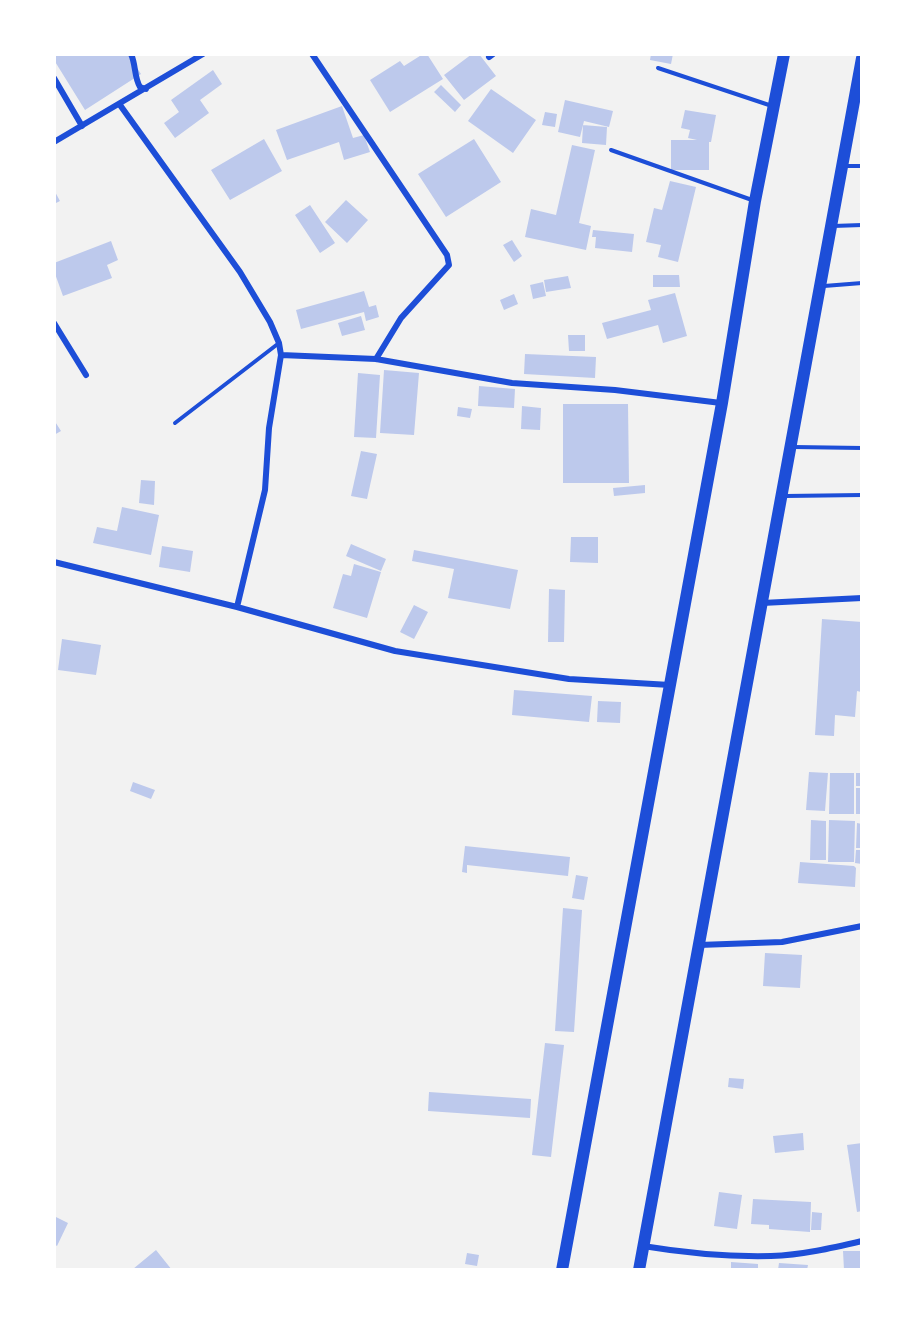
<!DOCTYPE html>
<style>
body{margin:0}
#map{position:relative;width:916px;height:1324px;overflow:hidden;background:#f2f2f2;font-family:Poppins,sans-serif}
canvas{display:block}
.frame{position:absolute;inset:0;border:56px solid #fff;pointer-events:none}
</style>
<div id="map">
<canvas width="916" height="1324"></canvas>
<div class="frame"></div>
</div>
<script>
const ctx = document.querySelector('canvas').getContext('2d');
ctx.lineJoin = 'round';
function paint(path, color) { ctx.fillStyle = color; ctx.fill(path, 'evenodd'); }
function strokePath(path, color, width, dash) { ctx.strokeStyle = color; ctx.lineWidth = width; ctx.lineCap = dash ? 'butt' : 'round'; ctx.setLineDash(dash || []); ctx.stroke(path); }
paint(new Path2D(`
 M54 54H128L141 74 85 110 54 60Z
 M423 54H427L443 79 390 112 370 80 400 61 404 66Z
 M472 54H479L496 76 464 100 444 75Z
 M651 54H673L671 64 650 60Z
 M213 70 222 84 200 100 209 113 175 138 164 123 179 112 171 100Z
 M441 85 461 105 455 112 434 92Z
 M491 89 536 120 513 153 468 121Z
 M565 100 613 111 609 127 584 121 580 137 558 132Z
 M342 106 353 138 364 135 370 152 344 160 339 142 287 160 276 130Z
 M685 110 716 115 711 142H709V170H671V140H697L688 138 690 130 681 128Z
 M545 112 557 114 555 127 542 125Z
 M583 125 607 127 606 145 582 143Z
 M264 139 282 171 230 200 211 170Z
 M474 139 501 182 446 217 418 174Z
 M572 145 595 150 579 223 591 226 586 250 525 237 531 209 556 215Z
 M670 181 696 187 678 262 658 257 661 245 646 242 654 208 662 210Z
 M54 190 60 201 54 204Z
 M346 200 368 220 347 243 325 222Z
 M310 205 335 243 320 253 295 215Z
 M593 230 634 234 632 252 595 248 596 237H592Z
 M512 240 522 256 514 262 503 245Z
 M111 241 118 260 107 265 112 278 63 296 54 271V263Z
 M653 275H679L680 287H653Z
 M568 276 571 288 546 292 544 280Z
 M543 282 546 296 533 299 530 285Z
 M364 291 369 307 376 305 379 317 366 321 364 312 301 329 296 310Z
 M675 293 687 336 663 343 658 325 607 339 602 323 651 310 648 300Z
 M514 294 518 304 504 310 500 300Z
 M361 316 365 330 342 336 338 323Z
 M568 335H585V351H569Z
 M525 354 596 357 595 378 524 374Z
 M384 370 419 373 414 435 380 433Z
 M358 373 380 375 376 438 354 437Z
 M479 386 515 389 514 408 478 406Z
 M563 404H628L629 483H563Z
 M522 406 541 408 540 430 521 429Z
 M458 407 472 409 470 418 457 416Z
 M54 420 61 431 54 435Z
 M361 451 377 454 367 499 351 496Z
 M141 480 155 481 154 505 139 503Z
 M645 485V493L614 496 613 488Z
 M122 507 159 515 151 555 93 543 97 527 117 531Z
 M571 537H598V563L570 562Z
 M351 544 386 559 381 571 346 556Z
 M162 546 193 551 190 572 159 567Z
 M414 550 518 570 510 609 448 598 454 569 412 561Z
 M354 564 381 572 367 618 333 608 343 574 351 576Z
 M549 589 565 590 564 642H548Z
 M414 605 428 612 414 639 400 632Z
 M822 619 862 622 861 692 857 691 855 717 835 715 834 736 815 735Z
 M62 639 101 645 96 675 58 670Z
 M514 690 592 696 589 722 512 715Z
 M598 701 621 702 620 723 597 722Z
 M860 704H862V754H860Z
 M809 772 828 773 825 811 806 810Z
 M830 773H854V814H829Z
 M856 773H862V786H856Z
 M133 782 155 790 151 799 130 791Z
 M856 788H862V814H856Z
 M811 820 826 821V860H810Z
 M829 820 855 821 854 862H828Z
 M857 823 862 824V848H856Z
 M465 846 570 857 568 876 467 865V873L462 872Z
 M856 850H862V864L855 863Z
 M800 862 854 866 856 868 855 887 798 883Z
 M576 875 588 877 584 900 572 898Z
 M563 908 582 910 574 1032 555 1031Z
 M765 953 802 955 800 988 763 986Z
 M545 1043 564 1045 551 1157 532 1155Z
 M729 1078 744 1079 743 1089 728 1087Z
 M429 1092 531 1099 530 1118 428 1111Z
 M803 1133 804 1150 775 1153 773 1136Z
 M862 1143V1211L857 1212 847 1145Z
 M719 1192 742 1195 737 1229 714 1226Z
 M753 1199 811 1202 810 1232 769 1229V1225L751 1224Z
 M812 1212 822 1213 821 1230H811Z
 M54 1216 68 1223 57 1246 54 1244Z
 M156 1250 172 1270H135L133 1269Z
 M843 1251H862V1270H844Z
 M467 1253 479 1255 477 1266 465 1264Z
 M731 1262 758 1264V1270H731Z
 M779 1263 808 1265 807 1270H778Z`), '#bdc9ec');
strokePath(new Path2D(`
 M658 68 772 106
 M611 150 752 200
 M843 166H862
 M833 226 862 225
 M824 286 862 283
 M175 423 279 343
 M794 447 862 448
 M785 496 862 495`), '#1d4ed8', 4);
strokePath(new Path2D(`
 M131 54C136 65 134 77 140 87L146 89
 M312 54 447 255 449 265 401 318 376 359
 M489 57 493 54
 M54 78 82 126
 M120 105 240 272 270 322 279 343 281 355 269 428 265 490 237 607
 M54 142 203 54
 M54 323 86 375
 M281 355 376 359 512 383 615 390 721 403
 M54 562 237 607 395 651 569 679 670 685
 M762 603 862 598
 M699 945 782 942 862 926
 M643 1246C685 1253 729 1257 771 1256 802 1255 832 1248 862 1241`), '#1d4ed8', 6);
strokePath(new Path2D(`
 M562 1270 722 403 755 201 784 54
 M639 1270 862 58`), '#1d4ed8', 12);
</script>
